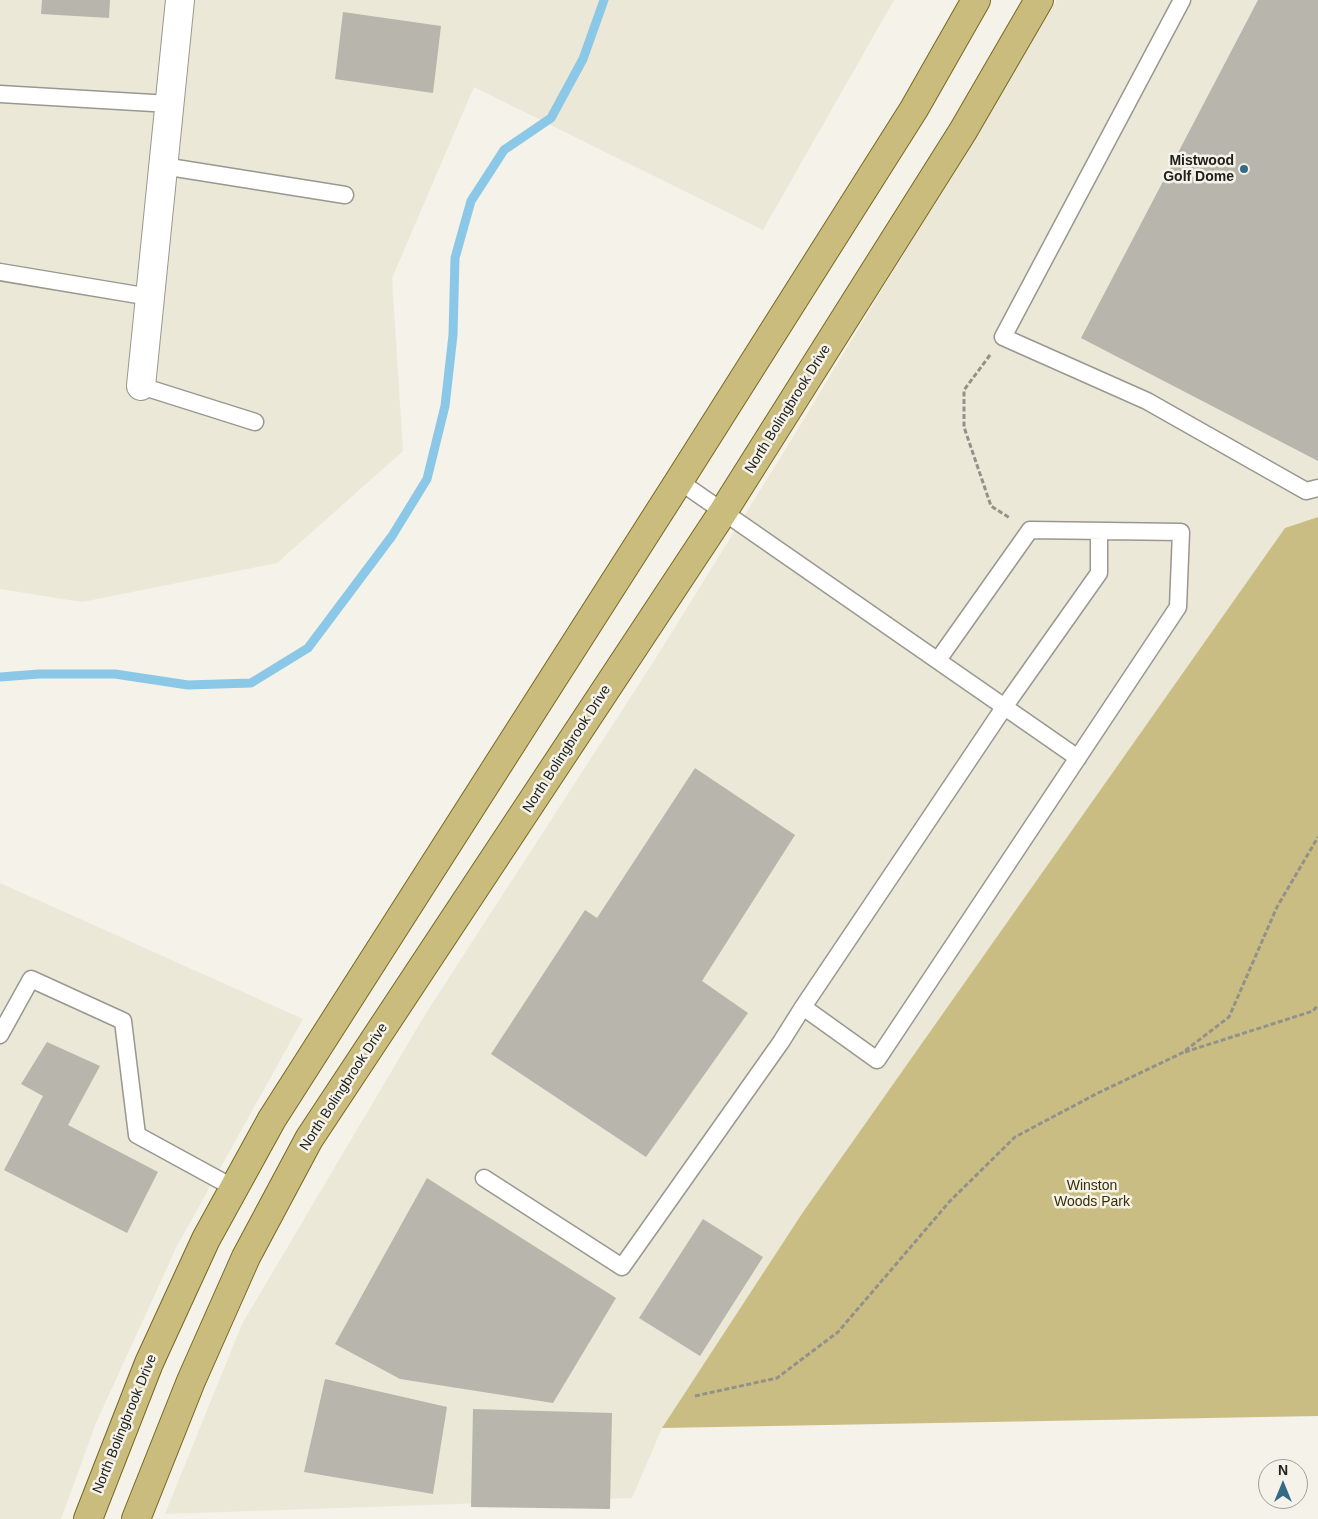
<!DOCTYPE html>
<style>
body{margin:0}
#map{position:relative;width:1318px;height:1519px;overflow:hidden;background:#f4f2e9;font-family:Arial,sans-serif}
canvas{display:block}
.north{position:absolute;left:1258px;top:1459px;width:50px;height:50px;box-sizing:border-box;background:#f4f2e9;border:1px solid #9f9e97;border-radius:50%;rotate:0deg;font-size:14px;font-weight:700;line-height:20px;text-align:center;color:#20201c}
.north::after{content:'';display:block;margin:auto;width:18px;height:22px;background:#336a85;clip-path:polygon(50% 0,100% 100%,50% 72%,0 100%)}
</style>
<div id="map">
<canvas width="1318" height="1519"></canvas>
<div class="north">N</div>
</div>
<script>
const ctx = document.querySelector('canvas').getContext('2d');
ctx.lineJoin = 'round';
function paint(path, color) { ctx.fillStyle = color; ctx.fill(path, 'evenodd'); }
function strokePath(path, color, width, dash) { ctx.strokeStyle = color; ctx.lineWidth = width; ctx.lineCap = dash ? 'butt' : 'round'; ctx.setLineDash(dash || []); ctx.stroke(path); }
function write(font, color, halo, rows, align = 'center') {
  ctx.font = font + ' Arial,sans-serif'; ctx.lineWidth = 5; ctx.setLineDash([]); ctx.textBaseline = 'middle'; ctx.strokeStyle = halo; ctx.fillStyle = color; for (const [text, x, y, turn = 0] of rows) {
    ctx.save(); ctx.translate(x, y); ctx.rotate((+turn || 0) * Math.PI / 180); ctx.textAlign = isNaN(turn) ? turn : align; if (halo) ctx.strokeText(text, 0, 0); ctx.fillText(text, 0, 0); ctx.restore();
  }
}
paint(new Path2D(`
 M0 0H894L763 230 474 87 392 278 403 451 277 563 82 602 0 589Z
 M1057 0H1318V517L1285 529 803 1212 662 1428 632 1498 165 1514 242 1324 426 1013 654 661 790 442Z
 M0 883 303 1019 177 1246 96 1423 61 1519H0Z`), '#ece8d8');
paint(new Path2D(`
 M1318 517V1416L662 1428 803 1212 1285 528Z`), '#cabd84');
strokePath(new Path2D(`
 M0 677 39 674H115L188 685 251 683 308 648 392 536 427 479 445 406 453 335 455 258 471 201 504 150 551 118 583 59 604 0`), '#8bc7e7', 9);
paint(new Path2D(`
 M42 0H110L109 18 41 14Z
 M1258 0H1318V461L1081 338Z
 M343 12 441 26 433 93 335 79Z
 M695 768 795 835 702 981 748 1013 646 1157 491 1054 585 910 597 918Z
 M47 1042 100 1066 68 1125 158 1172 127 1233 4 1170 43 1096 21 1084Z
 M427 1178 616 1298 553 1403 400 1379 335 1344Z
 M703 1219 763 1257 700 1356 639 1318Z
 M325 1379 447 1407 433 1494 304 1472Z
 M473 1409 612 1413 610 1509 471 1507Z`), '#b7b5ac');
const lane = new Path2D(`
 M1182 0 1003 337 1147 401 1306 491 1318 488
 M0 94 170 104
 M163 166 345 195
 M0 272 150 297
 M141 386 255 422
 M679 481 1078 758
 M938 660 1030 530 1181 532 1178 607 877 1060 803 1007 1005 706 1099 573V531
 M0 1035 31 979 123 1021 137 1135 234 1188
 M484 1178 622 1267 781 1042 803 1007`);
const street = new Path2D(`
 M141 386 180 0`);
const primary = new Path2D(`
 M88 1519 149 1363 206 1239 272 1119 679 481 914 109 976 0
 M136 1519 191 1381 246 1257 309 1139 723 512 963 131 1039 0`);
strokePath(lane, '#99978f', 19);
strokePath(street, '#99978f', 30);
strokePath(primary, '#776821', 30);
strokePath(new Path2D(`
 M990 355 964 390V427L991 506 1010 518
 M1185 1052 1313 1011 1318 1005
 M695 1396 777 1378 838 1332 950 1201 1015 1137 1098 1093 1182 1053 1229 1017 1277 907 1318 837`), '#92918a', 3, [5, 2.5]);
strokePath(lane, '#fff', 16);
strokePath(street, '#fff', 28);
strokePath(primary, '#cabc7c', 28);
for (const [x, y, r, color] of [
 [1244,169,5,"#336a85"]
]) { const dot = new Path2D(); dot.arc(x, y, r, 0, 2 * Math.PI); ctx.fillStyle = color; ctx.fill(dot); strokePath(dot, '#f4f2e9', 2); }
write('bold 14px', '#20201c', '#f4f2e9', [
 ["Mistwood",1234,161],
 ["Golf Dome",1234,177]
], 'right');
write('14px', '#20201c', '#f4f2e9', [
 ["North Bolingbrook Drive",788,409,-58],
 ["North Bolingbrook Drive",567,749,-57],
 ["North Bolingbrook Drive",344,1087,-57],
 ["North Bolingbrook Drive",125,1424,-68]
]);
write('14px', '#392f00', '#f4f2e9', [
 ["Winston",1092,1186],
 ["Woods Park",1092,1202]
]);
</script>
